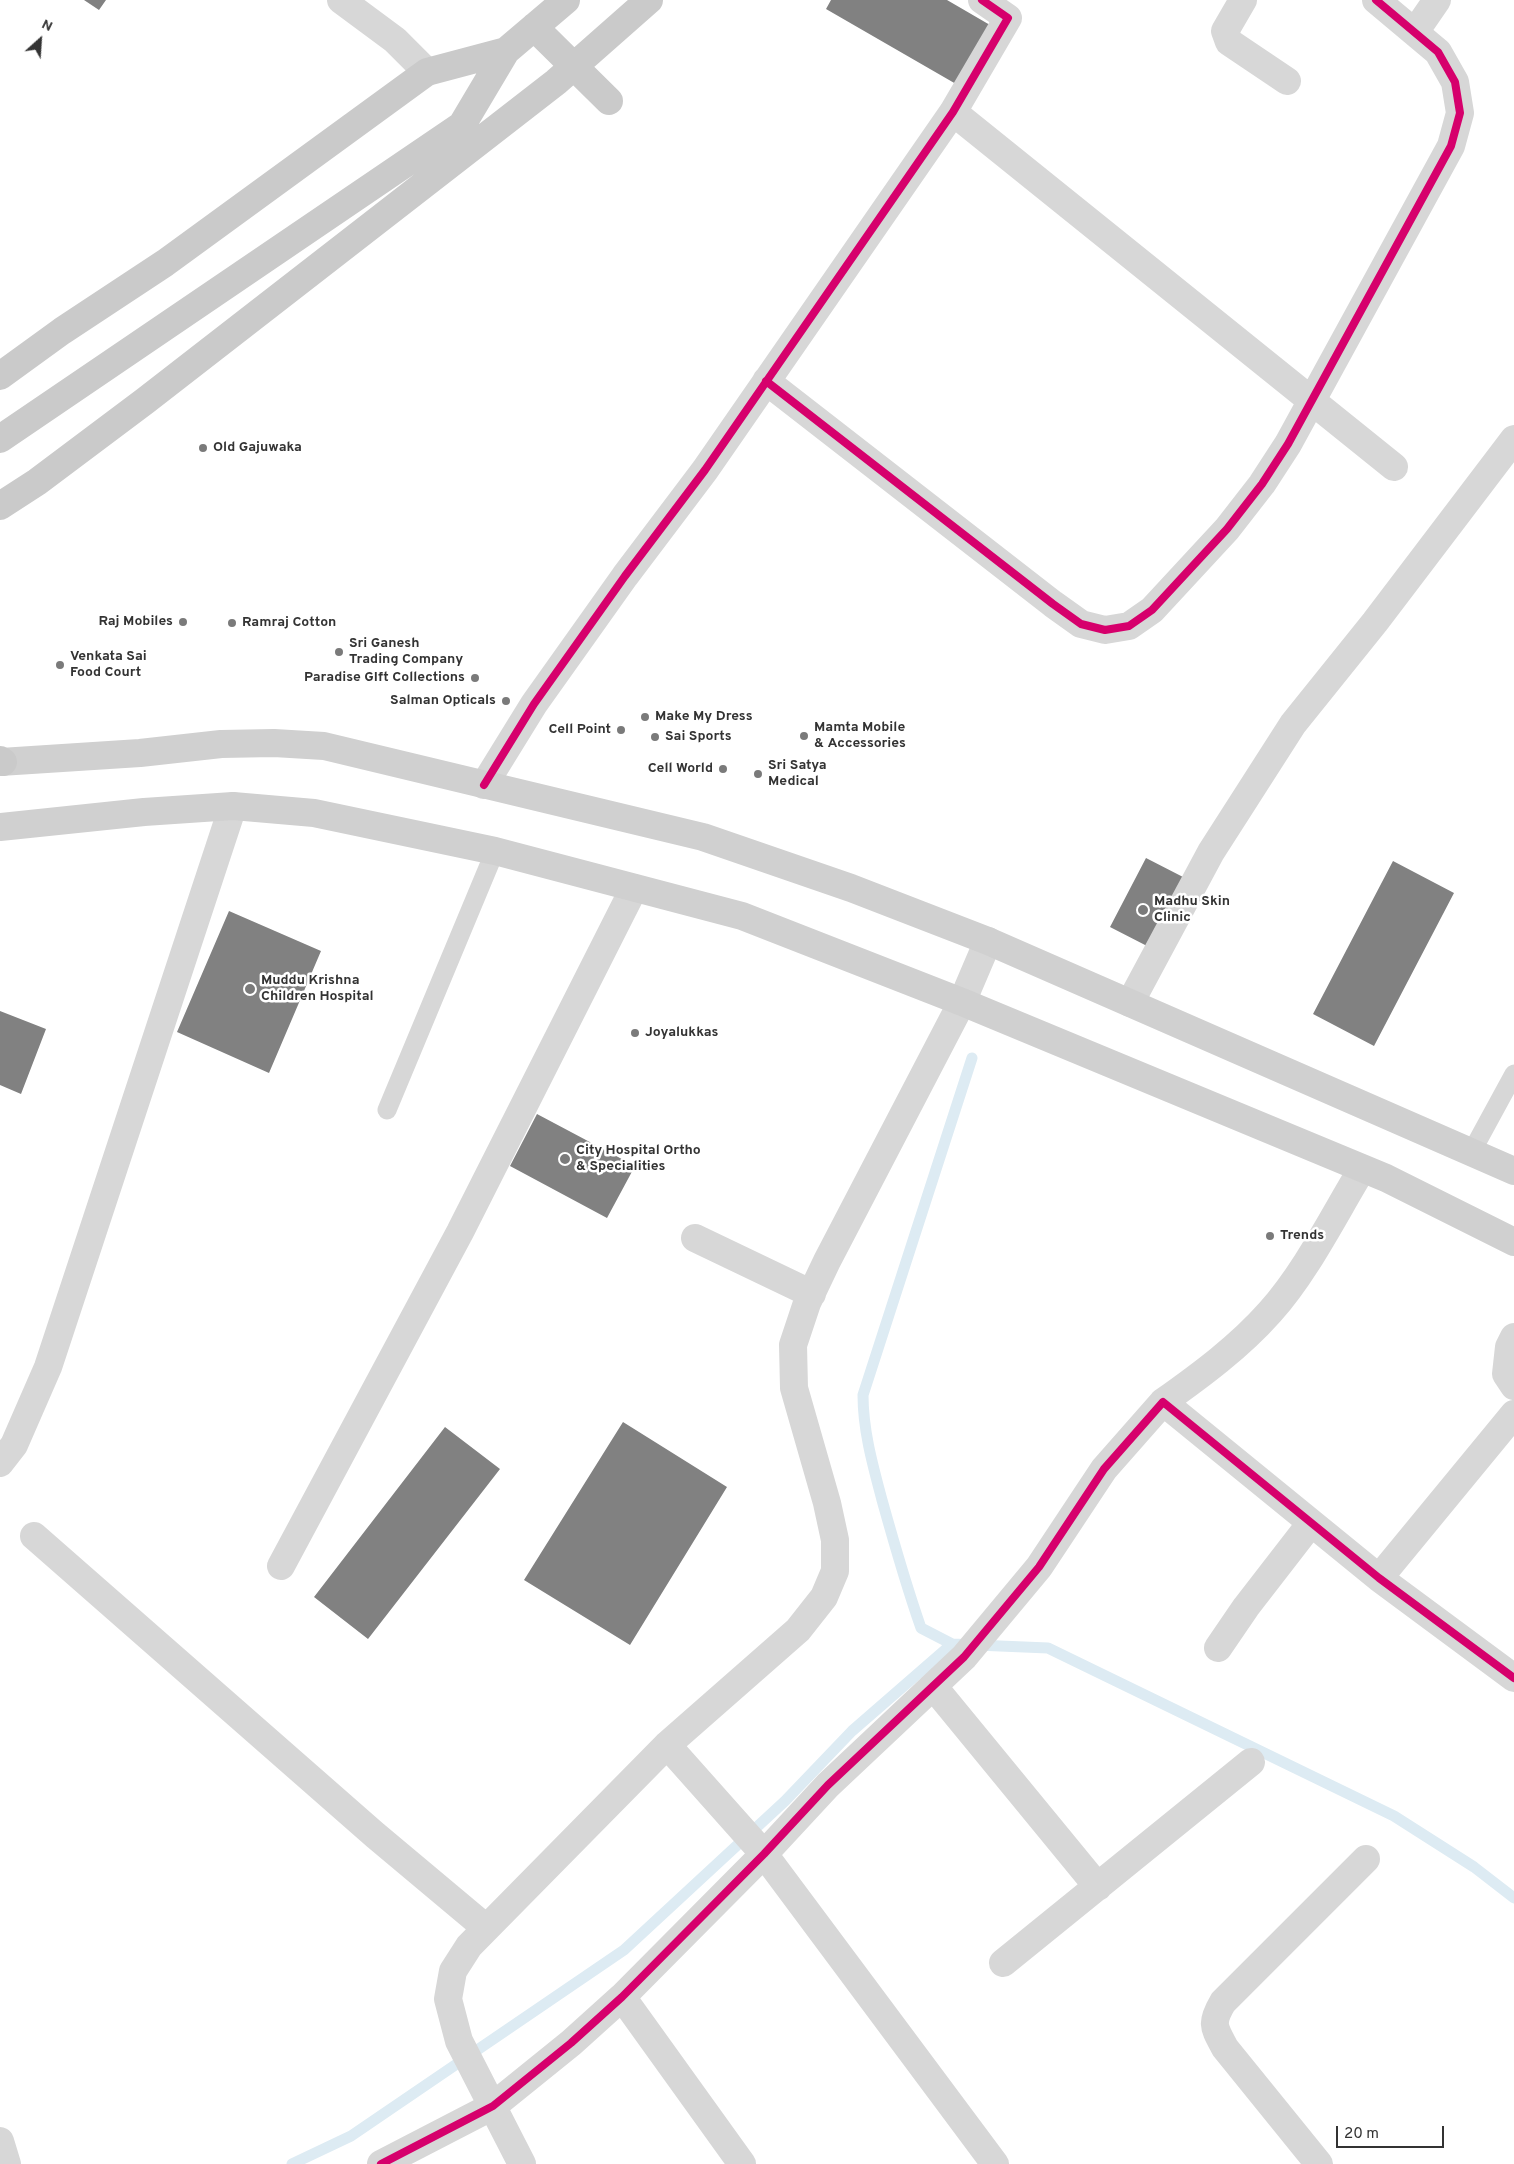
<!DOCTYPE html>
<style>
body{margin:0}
#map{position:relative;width:1514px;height:2164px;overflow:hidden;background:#fff;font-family:Overpass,sans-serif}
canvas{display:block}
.north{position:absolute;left:15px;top:15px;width:50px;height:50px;-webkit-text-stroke:4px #fff;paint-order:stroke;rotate:26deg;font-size:14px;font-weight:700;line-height:20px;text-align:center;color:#333}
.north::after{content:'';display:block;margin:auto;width:18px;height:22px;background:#333;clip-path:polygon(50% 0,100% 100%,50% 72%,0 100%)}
.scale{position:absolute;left:1336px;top:2126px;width:108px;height:22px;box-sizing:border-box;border:2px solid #333;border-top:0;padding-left:6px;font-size:15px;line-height:18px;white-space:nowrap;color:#333;-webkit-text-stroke:4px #fff;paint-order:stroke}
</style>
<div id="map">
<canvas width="1514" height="2164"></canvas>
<div class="north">N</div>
<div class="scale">20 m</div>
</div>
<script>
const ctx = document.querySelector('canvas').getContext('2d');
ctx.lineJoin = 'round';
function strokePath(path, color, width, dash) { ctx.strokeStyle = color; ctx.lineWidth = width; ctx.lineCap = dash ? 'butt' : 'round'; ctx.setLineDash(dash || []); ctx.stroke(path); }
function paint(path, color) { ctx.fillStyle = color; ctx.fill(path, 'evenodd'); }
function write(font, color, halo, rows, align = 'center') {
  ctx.font = font + ' Overpass,sans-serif'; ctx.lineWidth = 5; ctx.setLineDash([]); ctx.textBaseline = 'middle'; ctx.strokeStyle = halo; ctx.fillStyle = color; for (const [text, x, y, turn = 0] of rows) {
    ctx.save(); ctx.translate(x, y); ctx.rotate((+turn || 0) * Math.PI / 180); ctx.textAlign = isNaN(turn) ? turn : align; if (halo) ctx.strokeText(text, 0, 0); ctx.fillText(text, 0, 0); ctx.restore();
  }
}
strokePath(new Path2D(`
 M972 1058 863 1395C863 1431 873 1466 882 1500 894 1543 906 1585 921 1628L952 1644 1048 1648 1394 1816 1474 1867 1514 1898
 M292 2164 351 2136 624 1950 785 1801 852 1731 952 1644`), '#ddebf3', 11);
paint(new Path2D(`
 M84 0H106L99 10Z
 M831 0H947L990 25 956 84 826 9Z
 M1146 858 1183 877 1147 946 1110 927Z
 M1393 861 1454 893 1374 1046 1313 1014Z
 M229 911 321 951 269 1073 177 1032Z
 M0 1011 46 1029 21 1094 0 1085Z
 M537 1114 635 1166 607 1218 510 1166Z
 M623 1422 727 1487 630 1645 524 1580Z
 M445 1427 500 1469 368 1639 314 1597Z`), '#818181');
strokePath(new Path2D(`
 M387 1110 495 851
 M1471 1153 1514 1074`), '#d7d7d7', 19);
strokePath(new Path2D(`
 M341 0 395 40 427 72
 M1243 0 1225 31 1229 42 1287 81
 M1415 32 1437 0
 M953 112 1394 467
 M766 381 1053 604 1081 624 1105 630 1129 626 1152 610 1227 529 1262 484 1288 444 1451 146 1460 113 1455 82 1438 52 1376 0
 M484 785 534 704 625 576 705 470 953 112 1008 18 982 0
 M1130 1003 1211 852 1293 724 1375 622 1514 439
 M695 1238 812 1294
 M1514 1337 1509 1347 1506 1374 1514 1386
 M1163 1402C1201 1375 1239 1347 1270 1312 1306 1272 1334 1215 1362 1169
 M0 1463 14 1445 48 1367 233 806
 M34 1536 375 1835 486 1928
 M281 1566 460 1232 634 888
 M1379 1578 1514 1414
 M1218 1648 1246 1607 1311 1523
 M933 1686 1098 1887
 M667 1745 764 1854 995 2164
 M1003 1963 1251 1762
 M622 1997 742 2164
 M381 2164 493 2106 571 2043 622 1997 764 1854 828 1785 964 1657 1039 1567 1104 1469 1163 1402 1379 1578 1514 1678
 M522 2164 459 2041 448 1999 453 1971 469 1946 667 1745 798 1630 824 1597 835 1571V1540L827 1503 794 1388 793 1345 807 1303 827 1261 962 1002 988 941
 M1319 2164 1225 2048C1214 2027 1210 2024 1223 2002L1366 1859`), '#d7d7d7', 28);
strokePath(new Path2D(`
 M0 2141 7 2164`), '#d7d7d7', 28);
strokePath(new Path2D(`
 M0 762 140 753 221 744 274 743 324 746 703 837 851 888 988 941 1514 1171
 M0 827 144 812 233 806 314 813 495 851 742 916 962 1002 1386 1178 1514 1242`), '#d0d0d0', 28);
strokePath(new Path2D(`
 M534 27 609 101
 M0 376 62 331 165 263 427 72 506 51
 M0 439 462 125 506 51 566 0
 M0 506 37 482 145 401 556 82 649 0
 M0 760 3 762`), '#cacaca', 28);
strokePath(new Path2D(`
 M766 381 1053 604 1081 624 1105 630 1129 626 1152 610 1227 529 1262 484 1288 444 1451 146 1460 113 1455 82 1438 52 1376 0
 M484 785 534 704 625 576 705 470 953 112 1008 18 982 0
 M381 2164 493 2106 571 2043 622 1997 764 1854 828 1785 964 1657 1039 1567 1104 1469 1163 1402 1379 1578 1514 1678`), '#d6006c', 8);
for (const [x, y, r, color] of [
 [203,448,5,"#7a7a7a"],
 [183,622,5,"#7a7a7a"],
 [232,623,5,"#7a7a7a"],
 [339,652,5,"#7a7a7a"],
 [60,665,5,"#7a7a7a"],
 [475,678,5,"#7a7a7a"],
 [506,701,5,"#7a7a7a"],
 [645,717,5,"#7a7a7a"],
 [621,730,5,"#7a7a7a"],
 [804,736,5,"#7a7a7a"],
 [655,737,5,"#7a7a7a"],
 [723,769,5,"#7a7a7a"],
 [758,774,5,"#7a7a7a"],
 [1143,910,6,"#7a7a7a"],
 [250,989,6,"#7a7a7a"],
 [635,1033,5,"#7a7a7a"],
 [565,1159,6,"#7a7a7a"],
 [1270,1236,5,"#7a7a7a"]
]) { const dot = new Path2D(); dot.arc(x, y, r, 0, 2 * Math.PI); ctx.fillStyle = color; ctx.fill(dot); strokePath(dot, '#fff', 2); }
write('bold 14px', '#333', '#fff', [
 ["Old Gajuwaka",213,448],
 ["Raj Mobiles",173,622,"right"],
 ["Ramraj Cotton",242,623],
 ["Sri Ganesh",349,644],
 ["Trading Company",349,660],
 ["Venkata Sai",70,657],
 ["Food Court",70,673],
 ["Paradise GIft Collections",465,678,"right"],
 ["Salman Opticals",496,701,"right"],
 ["Make My Dress",655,717],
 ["Mamta Mobile",814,728],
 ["& Accessories",814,744],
 ["Cell Point",611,730,"right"],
 ["Sai Sports",665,737],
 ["Sri Satya",768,766],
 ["Medical",768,782],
 ["Cell World",713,769,"right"],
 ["Madhu Skin",1154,902],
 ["Clinic",1154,918],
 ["Muddu Krishna",261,981],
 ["Children Hospital",261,997],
 ["Joyalukkas",645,1033],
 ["City Hospital Ortho",576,1151],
 ["& Specialities",576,1167],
 ["Trends",1280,1236]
], 'left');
</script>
